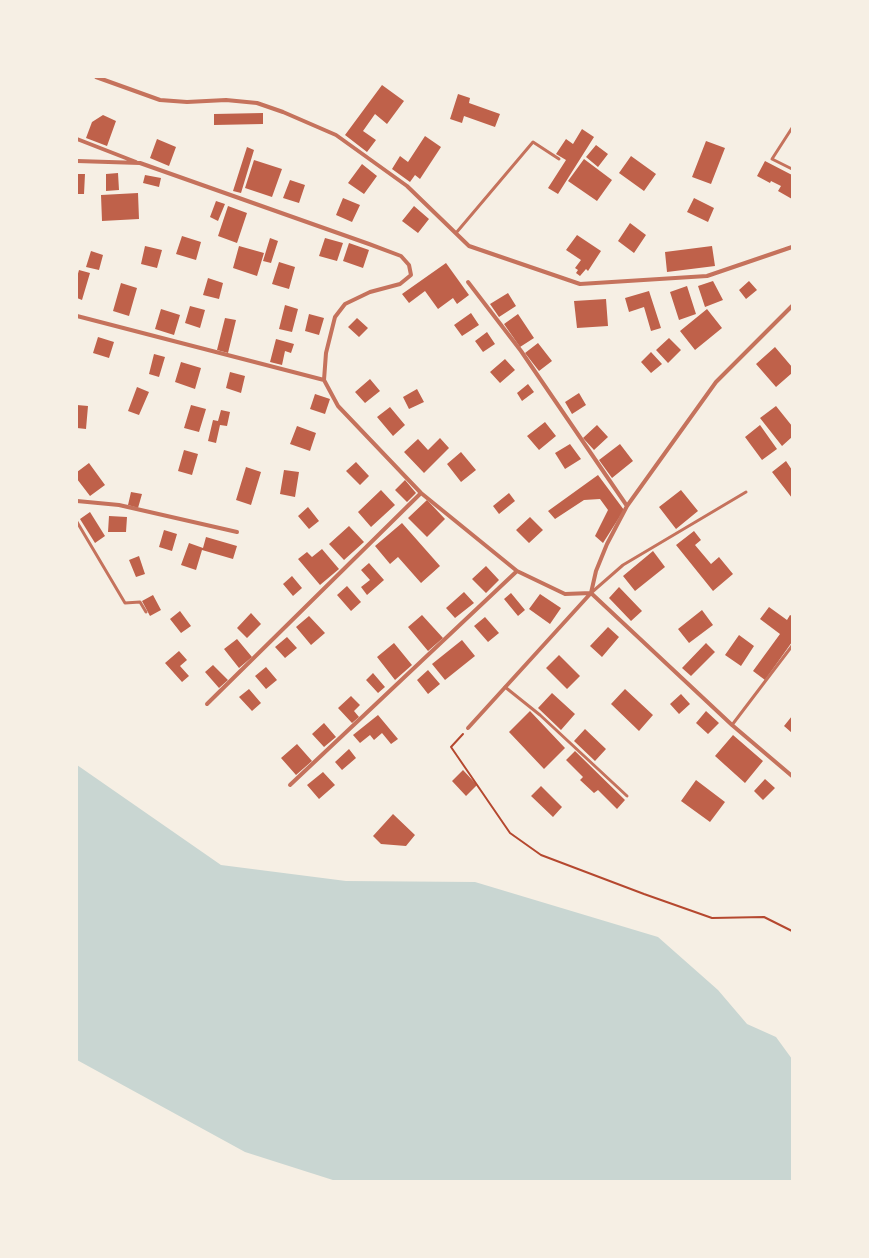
<!DOCTYPE html>
<style>
body{margin:0}
#map{position:relative;width:869px;height:1258px;overflow:hidden;background:#f6efe4;font-family:"PT Serif",serif}
canvas{display:block}
.frame{position:absolute;inset:0;border:78px solid #f6efe4;pointer-events:none}
</style>
<div id="map">
<canvas width="869" height="1258"></canvas>
<div class="frame"></div>
</div>
<script>
const ctx = document.querySelector('canvas').getContext('2d');
ctx.lineJoin = 'round';
function paint(path, color) { ctx.fillStyle = color; ctx.fill(path, 'evenodd'); }
function strokePath(path, color, width, dash) { ctx.strokeStyle = color; ctx.lineWidth = width; ctx.lineCap = dash ? 'butt' : 'round'; ctx.setLineDash(dash || []); ctx.stroke(path); }
paint(new Path2D(`
 M77 765 221 865 346 881 475 882 658 937 718 990 747 1024 776 1037 792 1059V1181H336L245 1152 77 1060Z`), '#c9d6d2');
paint(new Path2D(`
 M382 85 404 101 387 124 375 114 363 131 376 140 367 152 345 135Z
 M458 94 470 98 469 103 500 114 495 127 464 116 462 123 450 119Z
 M263 113V124L214 125V114Z
 M103 115 116 121 107 146 86 138 92 122Z
 M582 129 594 137 558 194 548 188 566 160 556 154 566 139 573 144Z
 M425 136 441 147 420 179 415 175 410 182 392 169 400 156 408 162Z
 M157 139 176 147 169 166 150 158Z
 M706 141 725 148 711 184 692 177Z
 M596 145 608 154 598 167 586 157Z
 M247 147 254 150 241 193 233 191Z
 M631 156 656 174 644 191 619 173Z
 M584 159 612 180 597 201 568 181Z
 M254 160 282 169 272 197 245 188Z
 M765 161 792 175V199L778 191 781 186 771 181 770 183 757 176Z
 M362 164 377 176 364 194 348 183Z
 M118 173 119 190 106 191V174Z
 M77 174H85L84 194H77Z
 M145 175 161 178 159 187 143 183Z
 M290 180 305 185 299 203 283 198Z
 M138 193 139 219 102 221 101 195Z
 M343 198 360 205 352 222 336 215Z
 M694 198 714 208 708 222 687 212Z
 M216 201 225 204 218 221 210 217Z
 M228 206 247 213 237 243 218 236Z
 M414 206 429 219 418 233 402 221Z
 M630 223 646 235 634 253 618 241Z
 M577 235 601 251 588 271 586 269 580 276 576 273 578 270 575 268 581 260 566 250Z
 M182 236 201 242 196 260 176 254Z
 M270 238 278 241 271 263 263 261Z
 M325 238 343 243 337 261 319 256Z
 M349 243 369 250 363 268 343 261Z
 M145 246 162 250 157 268 141 264Z
 M239 246 264 253 257 276 233 268Z
 M712 246 715 266 667 272 665 252Z
 M91 251 103 255 99 270 86 267Z
 M279 262 295 267 289 289 272 284Z
 M446 263 469 295 457 304 453 298 438 309 425 291 409 303 402 294Z
 M79 270 90 273 82 300 77 298V277Z
 M208 278 223 283 219 299 203 295Z
 M713 281 723 300 705 307 698 286Z
 M749 281 757 290 746 299 739 290Z
 M121 283 137 288 129 316 113 311Z
 M687 286 696 314 679 320 670 292Z
 M649 291 661 328 651 331 644 307 629 312 625 298Z
 M508 293 516 306 499 317 490 304Z
 M606 299 608 326 577 328 574 301Z
 M285 305 298 309 292 332 279 329Z
 M190 306 205 310 200 328 185 323Z
 M161 309 180 315 174 335 155 329Z
 M707 309 722 328 695 350 680 331Z
 M471 313 479 325 462 336 454 325Z
 M309 314 324 318 319 335 305 331Z
 M518 314 534 338 520 347 504 324Z
 M225 318 236 320 228 353 217 350Z
 M357 318 368 328 359 337 348 327Z
 M487 332 495 344 483 352 475 341Z
 M98 337 114 342 109 358 93 353Z
 M669 338 681 350 668 363 656 350Z
 M276 339 294 344 291 353 285 351 282 365 270 362Z
 M538 343 552 361 539 371 525 353Z
 M775 347 792 367V373L776 387 756 364Z
 M651 352 662 364 651 373 641 362Z
 M154 354 165 357 159 377 149 374Z
 M505 359 515 370 500 383 490 372Z
 M181 362 201 368 195 389 175 382Z
 M230 372 245 376 241 393 226 388Z
 M370 379 380 391 365 403 355 392Z
 M528 384 534 392 522 401 517 393Z
 M137 387 149 392 139 415 128 411Z
 M417 389 424 402 409 409 403 397Z
 M579 393 586 405 572 414 565 402Z
 M315 394 330 399 325 414 310 409Z
 M77 405 88 406 86 429 77 428Z
 M191 405 206 409 199 432 184 428Z
 M776 406 792 426V437L782 446 760 418Z
 M390 407 405 425 393 436 377 417Z
 M221 410 230 412 227 426 220 425 216 443 208 441 213 420 218 421Z
 M545 422 556 436 539 450 527 436Z
 M597 425 608 437 594 450 583 438Z
 M760 425 777 449 762 460 745 437Z
 M297 426 316 433 310 451 290 444Z
 M440 438 449 448 424 473 404 452 418 439 428 450Z
 M570 444 581 459 565 469 555 453Z
 M620 444 633 461 612 478 599 460Z
 M184 450 198 454 192 475 178 471Z
 M461 452 476 470 461 482 447 464Z
 M786 461 792 470V498L772 472Z
 M356 462 369 476 360 485 346 471Z
 M89 463 105 485 90 496 77 479V472Z
 M246 467 261 472 251 505 236 500Z
 M284 470 299 472 295 497 280 494Z
 M598 475 624 510 603 543 595 536 608 510 600 499 584 500 555 519 548 511Z
 M405 480 416 493 407 502 395 490Z
 M381 490 395 505 371 527 358 512Z
 M681 490 698 511 676 529 659 507Z
 M131 492 142 494 138 508 128 505Z
 M509 493 515 501 499 514 493 506Z
 M427 500 445 519 427 537 408 518Z
 M308 507 319 521 309 529 298 516Z
 M90 512 105 536 95 543 80 519Z
 M109 516 127 517 126 532H108Z
 M530 517 543 530 529 543 516 530Z
 M402 523 440 566 421 583 398 557 390 564 375 546Z
 M349 526 364 542 344 560 329 544Z
 M164 530 177 534 172 551 159 547Z
 M694 531 701 540 695 545 711 564 719 557 733 574 713 591 676 545Z
 M206 537 237 546 233 559 202 550 196 570 181 565 189 543 203 548Z
 M322 549 339 569 320 585 298 559 307 552 312 557Z
 M653 551 665 567 635 591 623 576Z
 M139 556 145 574 136 577 129 560Z
 M369 563 384 580 367 595 361 587 370 580 361 570Z
 M486 566 499 580 486 593 472 579Z
 M292 576 302 588 293 596 283 584Z
 M347 586 361 602 351 611 337 595Z
 M619 587 642 611 631 621 609 598Z
 M464 592 474 603 455 618 446 608Z
 M511 593 525 610 518 616 504 599Z
 M540 594 561 608 550 624 529 609Z
 M153 595 161 610 150 616 142 601Z
 M769 607 787 620 790 615 792 616V642L765 680 753 671 780 634 760 619Z
 M702 610 713 625 689 643 678 629Z
 M180 611 191 626 181 633 170 619Z
 M251 613 261 624 247 638 237 628Z
 M422 615 443 638 428 651 408 627Z
 M309 616 325 633 311 645 296 627Z
 M485 617 499 633 488 642 474 626Z
 M608 627 619 637 602 657 590 646Z
 M739 635 754 646 741 666 725 655Z
 M287 637 297 648 285 658 275 647Z
 M237 639 252 657 239 668 224 649Z
 M462 640 475 656 445 680 432 664Z
 M394 643 412 665 395 680 377 657Z
 M706 643 715 652 691 676 682 668Z
 M179 651 187 660 180 666 189 676 182 682 165 663Z
 M559 655 580 676 567 689 546 668Z
 M213 665 228 680 219 688 205 672Z
 M266 667 277 680 266 689 255 676Z
 M428 670 440 684 428 694 417 680Z
 M373 673 385 687 378 693 366 680Z
 M249 689 261 703 252 711 239 697Z
 M625 689 653 715 639 731 611 704Z
 M552 693 575 714 561 730 538 708Z
 M681 694 690 704 679 714 670 704Z
 M351 696 360 705 354 711 359 717 352 723 338 708Z
 M530 711 565 748 544 769 509 732Z
 M706 711 719 723 708 734 696 723Z
 M378 715 398 739 391 744 382 733 374 740 370 735 360 743 353 735Z
 M792 716V733L784 726Z
 M324 723 336 737 324 747 312 734Z
 M585 729 606 749 595 761 574 741Z
 M733 735 763 761 745 783 715 756Z
 M297 744 312 761 296 775 281 758Z
 M349 749 356 758 342 770 335 762Z
 M575 751 625 800 617 809 598 790 594 793 580 780 583 777 566 760Z
 M463 770 477 785 466 796 452 781Z
 M323 772 335 785 319 799 307 785Z
 M765 779 775 788 763 800 754 791Z
 M696 780 725 802 710 822 681 801Z
 M541 786 562 807 553 817 531 796Z
 M393 814 415 835 406 846 381 844 373 836Z`), '#bf614a');
strokePath(new Path2D(`
 M463 734 451 747 510 833 541 855 644 894 712 918 764 917 792 931`), '#b5482f', 2);
strokePath(new Path2D(`
 M792 128 772 159 792 169
 M456 233 533 142 559 159
 M77 522 125 603 140 602 146 612
 M591 593 623 565 746 492
 M505 687 540 715 627 796
 M732 725 792 646`), '#c5725c', 3);
strokePath(new Path2D(`
 M96 77 160 100 187 102 226 100 257 103 283 112 336 135 407 186 469 246 580 284 707 276 792 247
 M77 139 136 162
 M77 161 140 163 369 244 401 256 409 265 411 275 400 284 370 292 345 304 335 317 326 353 324 380 338 406 421 493 517 571 565 594 591 593
 M468 282 521 351 627 506
 M77 316 324 380
 M77 501 119 505 237 532
 M591 593 732 725 792 776
 M207 704 421 493
 M468 728 591 593 596 571 607 544 627 506 716 382 792 306
 M290 785 517 571`), '#c5725c', 4);
</script>
